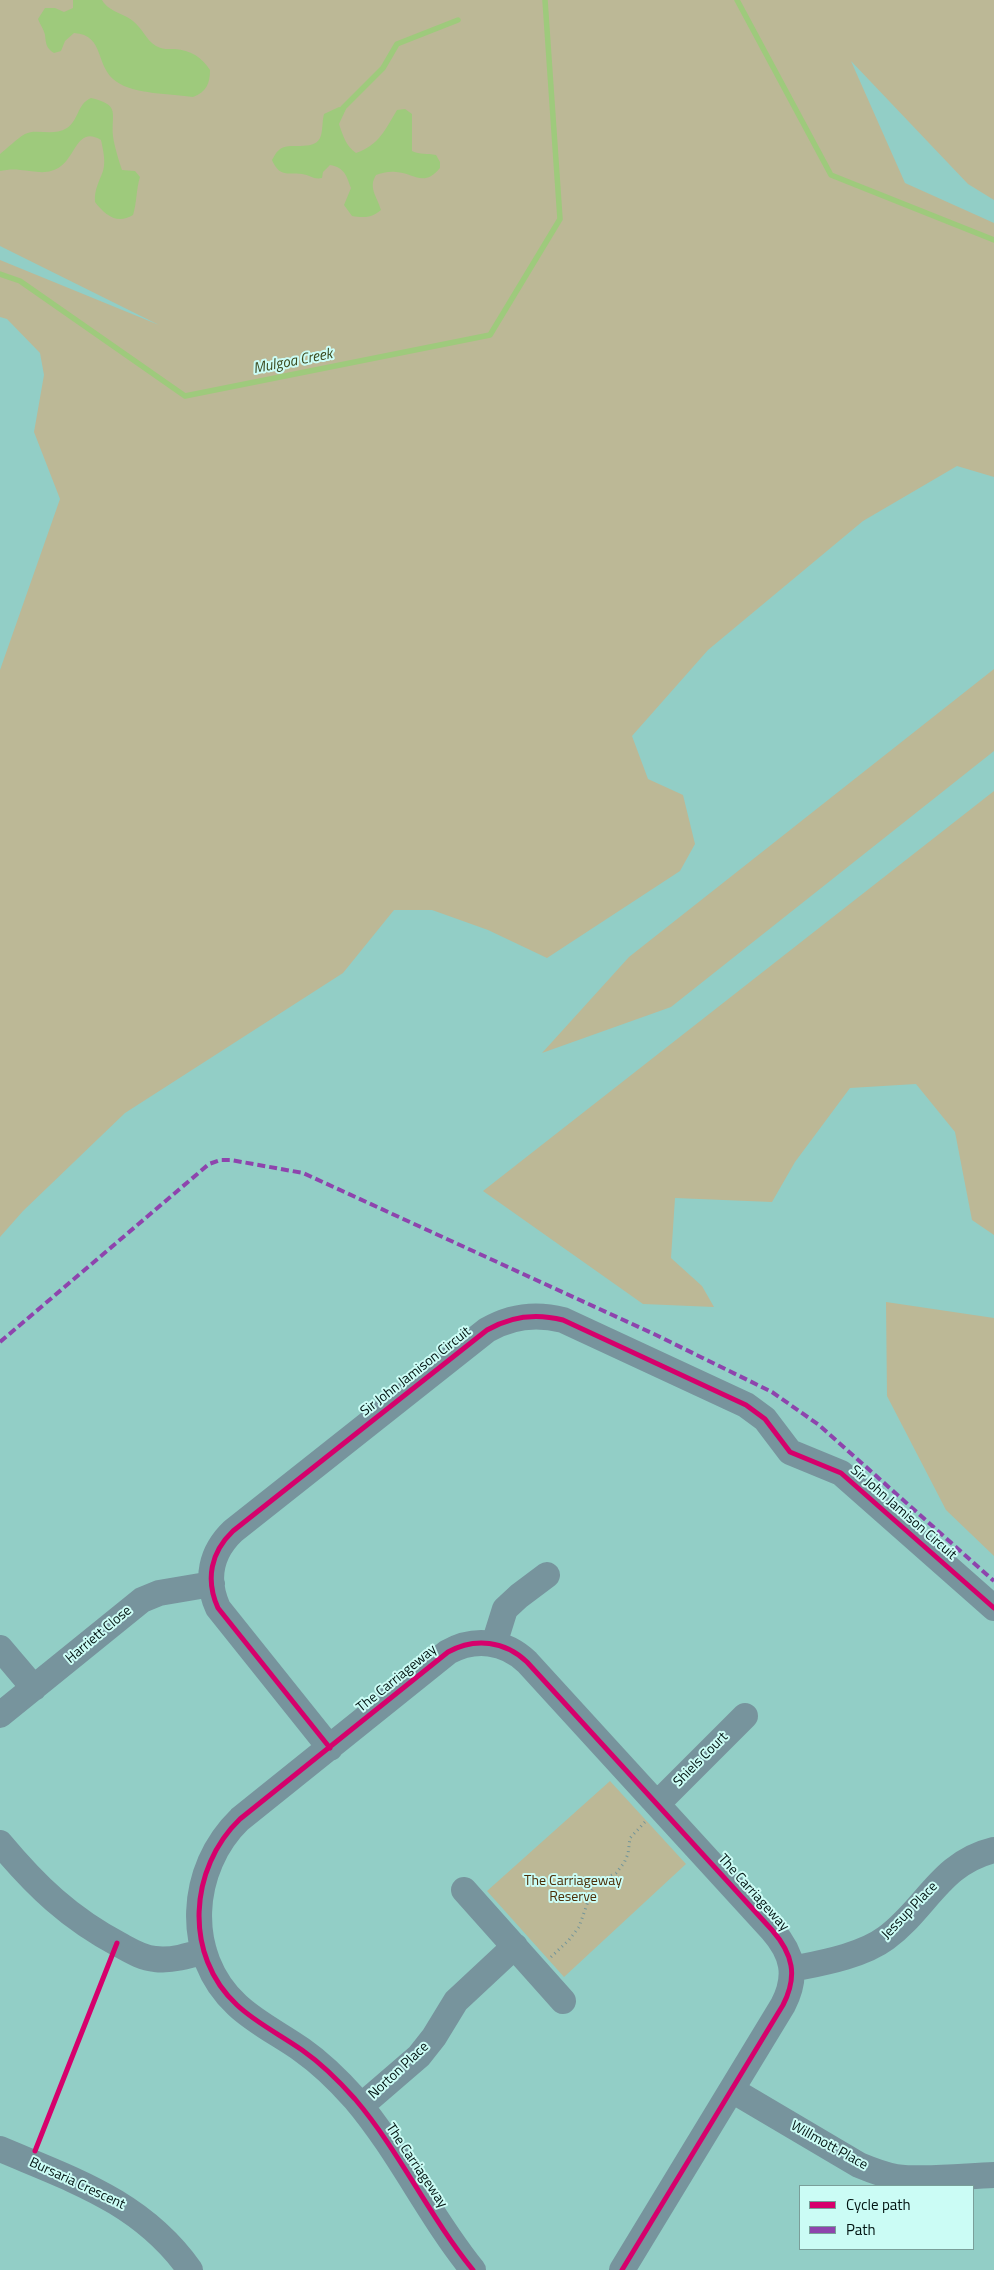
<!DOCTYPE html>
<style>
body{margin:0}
#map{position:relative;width:994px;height:2270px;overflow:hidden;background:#92cec6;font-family:"Titillium Web",sans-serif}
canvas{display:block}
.legend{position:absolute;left:799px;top:2185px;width:175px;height:65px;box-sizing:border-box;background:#cbfcf5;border:1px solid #7a9f9a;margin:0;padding:6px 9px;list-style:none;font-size:15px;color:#001311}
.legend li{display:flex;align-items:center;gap:10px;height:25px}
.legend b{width:25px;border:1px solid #7a9f9a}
</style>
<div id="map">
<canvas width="994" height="2270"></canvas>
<ul class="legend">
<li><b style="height:6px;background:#d6006c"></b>Cycle path</li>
<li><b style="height:6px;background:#8e44ad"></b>Path</li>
</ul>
</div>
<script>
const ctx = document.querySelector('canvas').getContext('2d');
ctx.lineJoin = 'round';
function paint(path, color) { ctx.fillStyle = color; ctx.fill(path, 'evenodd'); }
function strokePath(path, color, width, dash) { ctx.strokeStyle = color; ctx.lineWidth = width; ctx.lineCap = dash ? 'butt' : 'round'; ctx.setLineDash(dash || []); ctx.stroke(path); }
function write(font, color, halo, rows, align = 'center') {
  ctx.font = font + ' "Titillium Web",sans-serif'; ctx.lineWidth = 4; ctx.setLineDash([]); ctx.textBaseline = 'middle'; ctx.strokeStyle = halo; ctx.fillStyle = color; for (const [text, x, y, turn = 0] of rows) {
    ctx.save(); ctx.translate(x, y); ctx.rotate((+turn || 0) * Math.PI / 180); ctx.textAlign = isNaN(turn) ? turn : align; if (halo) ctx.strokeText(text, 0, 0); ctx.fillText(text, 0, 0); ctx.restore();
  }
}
paint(new Path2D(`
 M0 0H994V200L968 184 851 61 905 183 994 223V477L957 466 863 521 708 650 632 736 648 779 683 795 695 844 680 871 547 958 488 930 432 910H394L343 973 125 1113 23 1211 0 1237V670L60 499 34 432 44 375 40 353 7 319 0 317V260L159 325 0 246Z
 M994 669V751L671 1007 542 1053 629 957Z
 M994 791V1235L972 1220 955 1132 916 1084 850 1088 795 1162 772 1202 675 1198 671 1258 702 1286 714 1307 643 1304 483 1191Z
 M886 1302 994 1318V1556L946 1510 887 1396Z
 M610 1781 686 1864 564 1977 487 1891Z`), '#bcb896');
paint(new Path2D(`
 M73 0H102C109 12 123 13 133 21 143 29 146 40 156 46 163 50 168 49 175 49 190 50 202 57 210 70 210 84 206 92 193 97 172 94 133 94 117 82 94 67 106 35 74 33L65 41 61 51 54 53C46 48 46 44 45 35 44 30 40 24 38 19L45 8H55L64 12 73 8Z
 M91 98C121 105 111 113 113 136 114 145 119 161 122 170L135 171 140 177C136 190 137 202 133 215 117 225 105 215 95 202 94 190 99 182 103 171 106 161 103 150 101 140 78 126 76 155 61 166 48 176 35 171 20 170 13 169 6 170 0 171V154C8 148 16 139 25 134 37 128 52 137 67 128 79 120 77 104 91 98Z
 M339 107 346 109 339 124C343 136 346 146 356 153 379 145 385 130 397 110L405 109 412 114V151C420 155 427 153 436 155L440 162V168C423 188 415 173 396 172 389 171 382 173 376 175 368 188 377 196 381 210 372 218 364 218 352 216L344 205 351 188C346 175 345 168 330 165L323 172 322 178C314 180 310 175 302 174 287 172 280 178 272 160 274 157 276 152 279 150 288 141 313 152 320 138 323 132 322 121 324 114Z`), '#9eca7c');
strokePath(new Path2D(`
 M737 0 831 175 994 240
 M343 108 383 68 397 44 458 20
 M0 274 20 281 185 396 490 335 560 219 545 0`), '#9eca7c', 5.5);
strokePath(new Path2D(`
 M551 1957 569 1940 579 1927 592 1890 597 1883 616 1873 624 1863 628 1854 630 1838 645 1822`), '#749598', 3, [1, 4]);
strokePath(new Path2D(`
 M494 1644 505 1609 519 1596 547 1575
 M0 1648 34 1688
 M0 1715 142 1600 159 1593 212 1584
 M330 1748 218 1608C205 1579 211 1552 233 1531L487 1330C511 1316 536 1313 563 1320L746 1405 765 1419 790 1452 841 1473 994 1608
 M657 1804 745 1716
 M0 1843C36 1886 69 1918 120 1945 131 1951 142 1958 155 1959 172 1961 188 1956 204 1951
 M464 1890 563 2001
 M792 1969C821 1963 862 1956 886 1938 927 1908 940 1863 994 1850
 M732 2090 859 2165C871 2170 883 2175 896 2177 925 2181 965 2176 994 2175
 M361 2106 419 2056 434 2037 456 2001 515 1946
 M0 2149C73 2180 142 2202 190 2270
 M473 2270C429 2216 400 2152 355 2099 339 2081 322 2064 302 2050 281 2035 256 2023 237 2005 183 1955 189 1868 240 1819L448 1652C475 1637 505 1641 527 1662L772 1930C793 1954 798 1976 783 2005L622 2270`), '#77949d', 26);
strokePath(new Path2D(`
 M0 1342 209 1164 220 1160H231L303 1173 654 1334 772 1392 819 1425 994 1581`), '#8e44ad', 4, [8, 4]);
strokePath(new Path2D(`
 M330 1748 218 1608C205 1579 211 1552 233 1531L487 1330C511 1316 536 1313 563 1320L746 1405 765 1419 790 1452 841 1473 994 1608
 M35 2151 117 1943
 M473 2270C429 2216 400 2152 355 2099 339 2081 322 2064 302 2050 281 2035 256 2023 237 2005 183 1955 189 1868 240 1819L448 1652C475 1637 505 1641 527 1662L772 1930C793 1954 798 1976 783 2005L622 2270`), '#d6006c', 5);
write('14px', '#001311', '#cbfcf5', [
 ["Sir John Jamison Circuit",416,1372,-38],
 ["Sir John Jamison Circuit",903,1513,41],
 ["Harriett Close",99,1635,-40],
 ["The Carriageway",397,1679,-39],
 ["Shiels Court",701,1760,-45],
 ["The Carriageway",753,1893,48],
 ["Jessup Place",910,1911,-46],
 ["Norton Place",399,2071,-43],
 ["Willmott Place",829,2146,29],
 ["The Carriageway",416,2166,56],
 ["Bursaria Crescent",77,2184,25]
]);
write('14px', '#4d2e07', '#cbfcf5', [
 ["The Carriageway",573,1882],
 ["Reserve",573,1898]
]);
write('italic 15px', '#3a491d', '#cbfcf5', [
 ["Mulgoa Creek",293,362,-11]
]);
</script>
